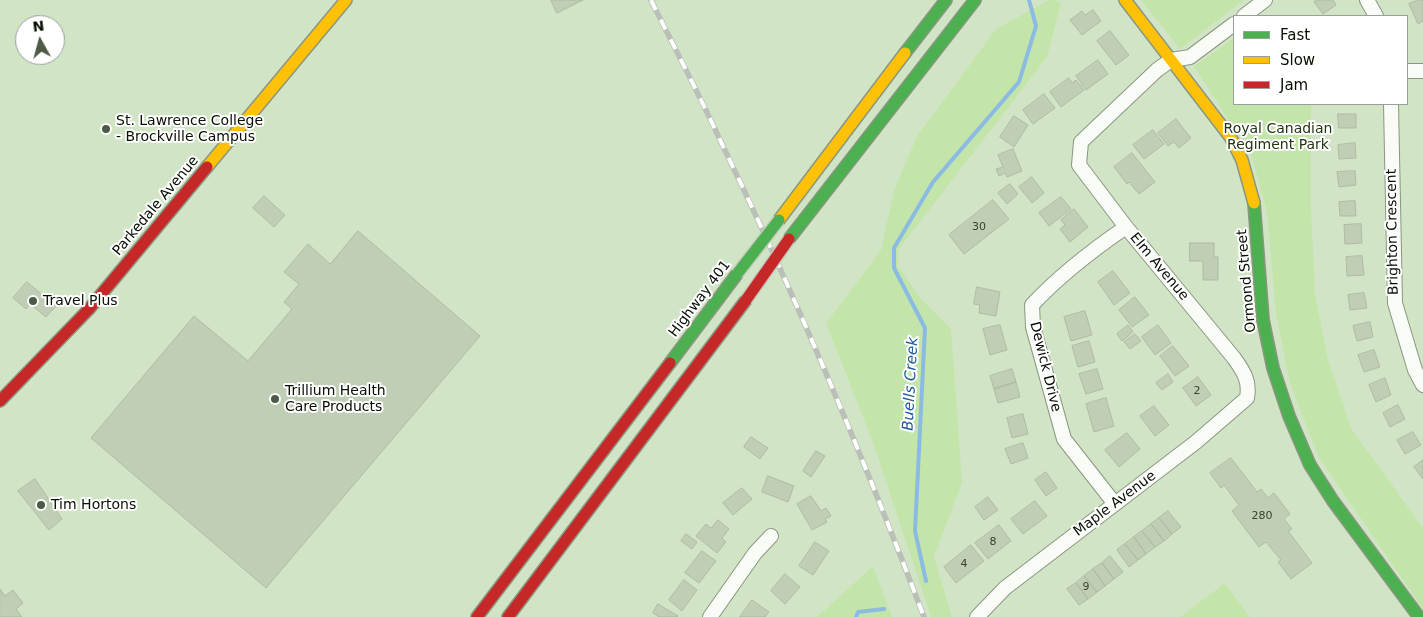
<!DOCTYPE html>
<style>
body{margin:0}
#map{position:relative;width:1423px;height:617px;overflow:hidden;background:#d2e4c6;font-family:"DejaVu Sans",sans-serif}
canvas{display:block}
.legend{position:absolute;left:1233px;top:15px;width:175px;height:90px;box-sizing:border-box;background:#fff;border:1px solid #9b9f99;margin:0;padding:6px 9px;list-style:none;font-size:15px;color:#060f00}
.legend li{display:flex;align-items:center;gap:10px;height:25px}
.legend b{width:25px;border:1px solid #9b9f99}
.north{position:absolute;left:15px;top:15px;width:50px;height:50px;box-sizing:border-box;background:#fff;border:1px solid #9b9f99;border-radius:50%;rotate:353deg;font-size:14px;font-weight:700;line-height:20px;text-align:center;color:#060f00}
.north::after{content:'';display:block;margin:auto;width:18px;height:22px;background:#4d5a45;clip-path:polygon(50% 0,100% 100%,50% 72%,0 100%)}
</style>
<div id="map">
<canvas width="1423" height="617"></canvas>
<ul class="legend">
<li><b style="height:6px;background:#4caf50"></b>Fast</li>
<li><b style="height:6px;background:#ffc107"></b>Slow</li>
<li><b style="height:6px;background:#c62828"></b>Jam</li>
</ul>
<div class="north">N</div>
</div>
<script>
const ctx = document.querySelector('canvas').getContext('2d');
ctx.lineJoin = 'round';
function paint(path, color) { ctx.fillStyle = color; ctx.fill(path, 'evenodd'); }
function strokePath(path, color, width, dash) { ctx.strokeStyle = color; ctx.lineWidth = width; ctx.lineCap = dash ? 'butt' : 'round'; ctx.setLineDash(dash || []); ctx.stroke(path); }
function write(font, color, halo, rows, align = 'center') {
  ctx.font = font + ' "DejaVu Sans",sans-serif'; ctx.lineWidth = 4; ctx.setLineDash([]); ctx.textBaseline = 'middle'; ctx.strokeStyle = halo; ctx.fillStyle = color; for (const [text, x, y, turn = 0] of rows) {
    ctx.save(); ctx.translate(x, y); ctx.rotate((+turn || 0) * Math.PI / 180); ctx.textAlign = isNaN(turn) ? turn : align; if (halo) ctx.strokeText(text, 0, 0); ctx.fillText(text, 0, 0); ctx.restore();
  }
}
paint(new Path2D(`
 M1049 0H1055L1061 3 1047 57 899 249 898 266 922 300 951 329 962 482 934 557 952 617H931L874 445 826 323 881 250 894 190 917 136 996 29Z
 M1141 0H1244L1180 49Z
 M1234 38V104H1311V208L1315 294 1327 356 1351 428 1423 528V609L1318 456 1290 383 1276 314 1267 212 1252 157 1194 66Z
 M873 566 892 617H817Z
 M1225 583 1250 617H1180Z`), '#c3e5aa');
strokePath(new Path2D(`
 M926 581 915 531 925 328 894 268V248L933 182 1019 82 1036 26 1029 0
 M856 617 858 612 884 609`), '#8bbbe3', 4);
const building = new Path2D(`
 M551 0H583L557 13Z
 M1317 0H1333L1336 5 1323 14 1314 2Z
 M1418 0H1423V21L1418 24 1409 4Z
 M1093 10 1101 21 1082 35 1070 20 1082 11 1085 15Z
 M1110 31 1129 55 1116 65 1097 41Z
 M1098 60 1108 74 1086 90 1076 76Z
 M1069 78 1072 83 1076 80 1084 90 1061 107 1050 92Z
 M1044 94 1055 108 1033 124 1023 110Z
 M1338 114H1356V128H1339Z
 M1014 116 1028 125 1014 147 1000 137Z
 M1176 119 1191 138 1179 148 1174 142 1168 146 1158 133Z
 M1153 130 1164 144 1144 159 1133 145Z
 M1355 143 1356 158 1339 159 1338 145Z
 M1013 149 1022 171 1007 177 1005 173 999 176 996 169 1003 167 998 155Z
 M1132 153 1155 182 1139 194 1129 182 1127 184 1114 167Z
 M1355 171 1356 185 1339 187 1337 172Z
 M1032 177 1044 193 1032 203 1019 187Z
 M1010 184 1018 194 1007 204 998 193Z
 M264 196 285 215 274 227 253 208Z
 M1061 197 1071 209 1049 226 1039 213Z
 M993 200 1009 219 964 254 949 235Z
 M1355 201 1356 216H1340L1339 202Z
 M1074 209 1088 227 1070 242 1060 229 1065 225 1061 220Z
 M1361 224 1362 243 1345 244 1344 225Z
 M358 231 480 336 266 588 91 438 194 316 248 361 292 309 284 302 299 284 284 272 308 244 330 264Z
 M1190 243H1214V257H1218V280H1203V261H1190Z
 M1362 256 1364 275 1347 276 1346 257Z
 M1113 271 1130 293 1114 305 1098 282Z
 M27 282 56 306 46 317 30 304 26 309 13 298Z
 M977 287 1000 292 996 316 979 313 980 305 974 304Z
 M1364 293 1367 308 1350 310 1348 295Z
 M1135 297 1149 315 1132 327 1119 310Z
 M1085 311 1092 335 1071 341 1064 317Z
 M1370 322 1373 337 1357 341 1353 326Z
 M1000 325 1007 350 990 355 983 329Z
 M1128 325 1133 332 1122 341 1117 334Z
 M1158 325 1171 343 1155 355 1142 337Z
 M1135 334 1141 341 1130 349 1124 342Z
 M1089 341 1095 362 1078 367 1072 346Z
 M1173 346 1189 366 1175 376 1160 356Z
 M1374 350 1380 367 1364 372 1358 355Z
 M1012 369 1016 382 994 389 990 376Z
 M1097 369 1103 389 1086 394 1079 374Z
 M1168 374 1173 382 1162 390 1156 383Z
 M1198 377 1211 395 1196 406 1183 388Z
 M1385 378 1391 395 1376 402 1369 385Z
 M1016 382 1020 397 998 403 994 389Z
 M1106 398 1114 426 1094 432 1086 404Z
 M1398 405 1405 419 1390 427 1383 413Z
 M1154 406 1169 425 1155 436 1140 416Z
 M1023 414 1028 434 1012 438 1007 418Z
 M1413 432 1421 445 1405 454 1397 440Z
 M1127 433 1140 449 1119 467 1105 450Z
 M751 437 768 448 760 459 744 447Z
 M1023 443 1028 458 1011 464 1005 449Z
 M816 451 825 456 811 477 803 471Z
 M1231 458 1257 492 1261 489 1268 498 1274 493 1290 514 1284 519 1292 529 1288 531 1312 563 1291 579 1278 562 1281 560 1266 542 1259 547 1232 511 1239 505 1224 485 1221 488 1210 473Z
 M1423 460V479L1414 467Z
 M1046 472 1057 488 1046 496 1035 480Z
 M768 476 794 486 788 502 762 492Z
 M35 479 62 519 49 530 18 491Z
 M742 488 752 499 733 515 723 503Z
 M811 496 821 511 826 508 831 516 825 519 827 522 812 530 797 504Z
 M988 497 998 510 984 520 975 507Z
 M1035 501 1047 516 1023 534 1011 519Z
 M1168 511 1181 527 1172 534 1159 518Z
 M1159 518 1172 534 1164 541 1151 524Z
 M718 520 729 529 722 538 726 542 717 553 696 536 706 524 711 528Z
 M1151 524 1164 541 1155 547 1142 531Z
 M999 525 1011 541 988 559 975 543Z
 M1142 531 1155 547 1146 554 1134 537Z
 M686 534 697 542 692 549 681 541Z
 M1134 537 1146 554 1138 560 1125 544Z
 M815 542 829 551 813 575 799 566Z
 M1125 544 1138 560 1129 567 1117 550Z
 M971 545 984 561 956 583 944 567Z
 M702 551 716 561 699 583 685 573Z
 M1110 556 1123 572 1114 579 1102 563Z
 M1102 563 1114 579 1105 586 1093 569Z
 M1093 569 1105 586 1097 592 1084 576Z
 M785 574 800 587 785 604 771 591Z
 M1084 576 1097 592 1088 599 1076 583Z
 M684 580 697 590 682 611 669 600Z
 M1076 583 1088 599 1079 605 1067 589Z
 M0 589 5 596 13 590 23 603 16 609 22 617H0Z
 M752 600 769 612 765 617H740Z
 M658 604 678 616 677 617H659L653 613Z`);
paint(building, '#c0ceb6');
strokePath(building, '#adbba3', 1);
const street = new Path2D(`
 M1367 0 1376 16
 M1244 16 1265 0
 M1407 71H1423
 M1391 104 1395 303 1415 370 1423 385
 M1115 504 1064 439 1033 327 1032 305C1058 277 1094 249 1126 227
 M710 617 755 553 771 536
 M977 617 1005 588 1196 442 1247 398C1250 381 1244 372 1234 358L1126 227 1079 165 1081 142 1157 70 1171 60 1190 57 1234 24`);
const fast = new Path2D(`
 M905 53 946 0
 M1254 203 1263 320 1273 368 1289 416 1310 465 1333 501 1419 617
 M789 239 975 0
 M670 363 737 274`);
const slow = new Path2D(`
 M1125 0 1231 138 1242 160 1254 203
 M207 167 346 0
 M779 220 905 53`);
const jam = new Path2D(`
 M0 401 89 309 207 167
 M477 617 670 363
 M508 617 746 300`);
strokePath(street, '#8a9780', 16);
strokePath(fast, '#8a9780', 14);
strokePath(slow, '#8a9780', 14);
strokePath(jam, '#8a9780', 14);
strokePath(street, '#f8fbf6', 14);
strokePath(fast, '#4caf50', 11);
strokePath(slow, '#ffc107', 11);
strokePath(jam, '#c62828', 11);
const rail = new Path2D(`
 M651 0C674 47 699 94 721 142 796 297 863 456 924 617`);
strokePath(rail, '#babfb8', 5.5);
strokePath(rail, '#fff', 4, [11]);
const fastBridge = new Path2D(`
 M737 274 779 220`);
const jamBridge = new Path2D(`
 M746 300 789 239`);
strokePath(fastBridge, '#c2cabc', 14, []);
strokePath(jamBridge, '#c2cabc', 14, []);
strokePath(fastBridge, '#4caf50', 11);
strokePath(jamBridge, '#c62828', 11);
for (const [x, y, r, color] of [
 [106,129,5,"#4d5a45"],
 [33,301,5,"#4d5a45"],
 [275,399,5,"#4d5a45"],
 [41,505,5,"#4d5a45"]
]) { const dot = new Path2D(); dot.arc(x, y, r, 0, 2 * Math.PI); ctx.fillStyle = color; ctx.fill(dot); strokePath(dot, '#fff', 2); }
write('11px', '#36402e', null, [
 ["30",979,227],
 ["2",1197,391],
 ["280",1262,516],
 ["8",993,542],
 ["4",964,564],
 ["9",1086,587]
]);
write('14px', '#060f00', '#fff', [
 ["St. Lawrence College",116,121],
 ["- Brockville Campus",116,137],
 ["Travel Plus",43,301],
 ["Trillium Health",285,391],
 ["Care Products",285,407],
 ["Tim Hortons",51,505]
], 'left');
write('14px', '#223412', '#fff', [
 ["Royal Canadian",1278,129],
 ["Regiment Park",1278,145]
]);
write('14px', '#060f00', '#fff', [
 ["Parkedale Avenue",156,206,-50],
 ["Brighton Crescent",1393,232,-91],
 ["Elm Avenue",1159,267,50],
 ["Ormond Street",1247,281,-95],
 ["Highway 401",700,299,-53],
 ["Dewick Drive",1045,367,76],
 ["Maple Avenue",1115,504,-37]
]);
write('italic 15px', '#1a5898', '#fff', [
 ["Buells Creek",911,384,-87]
]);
</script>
